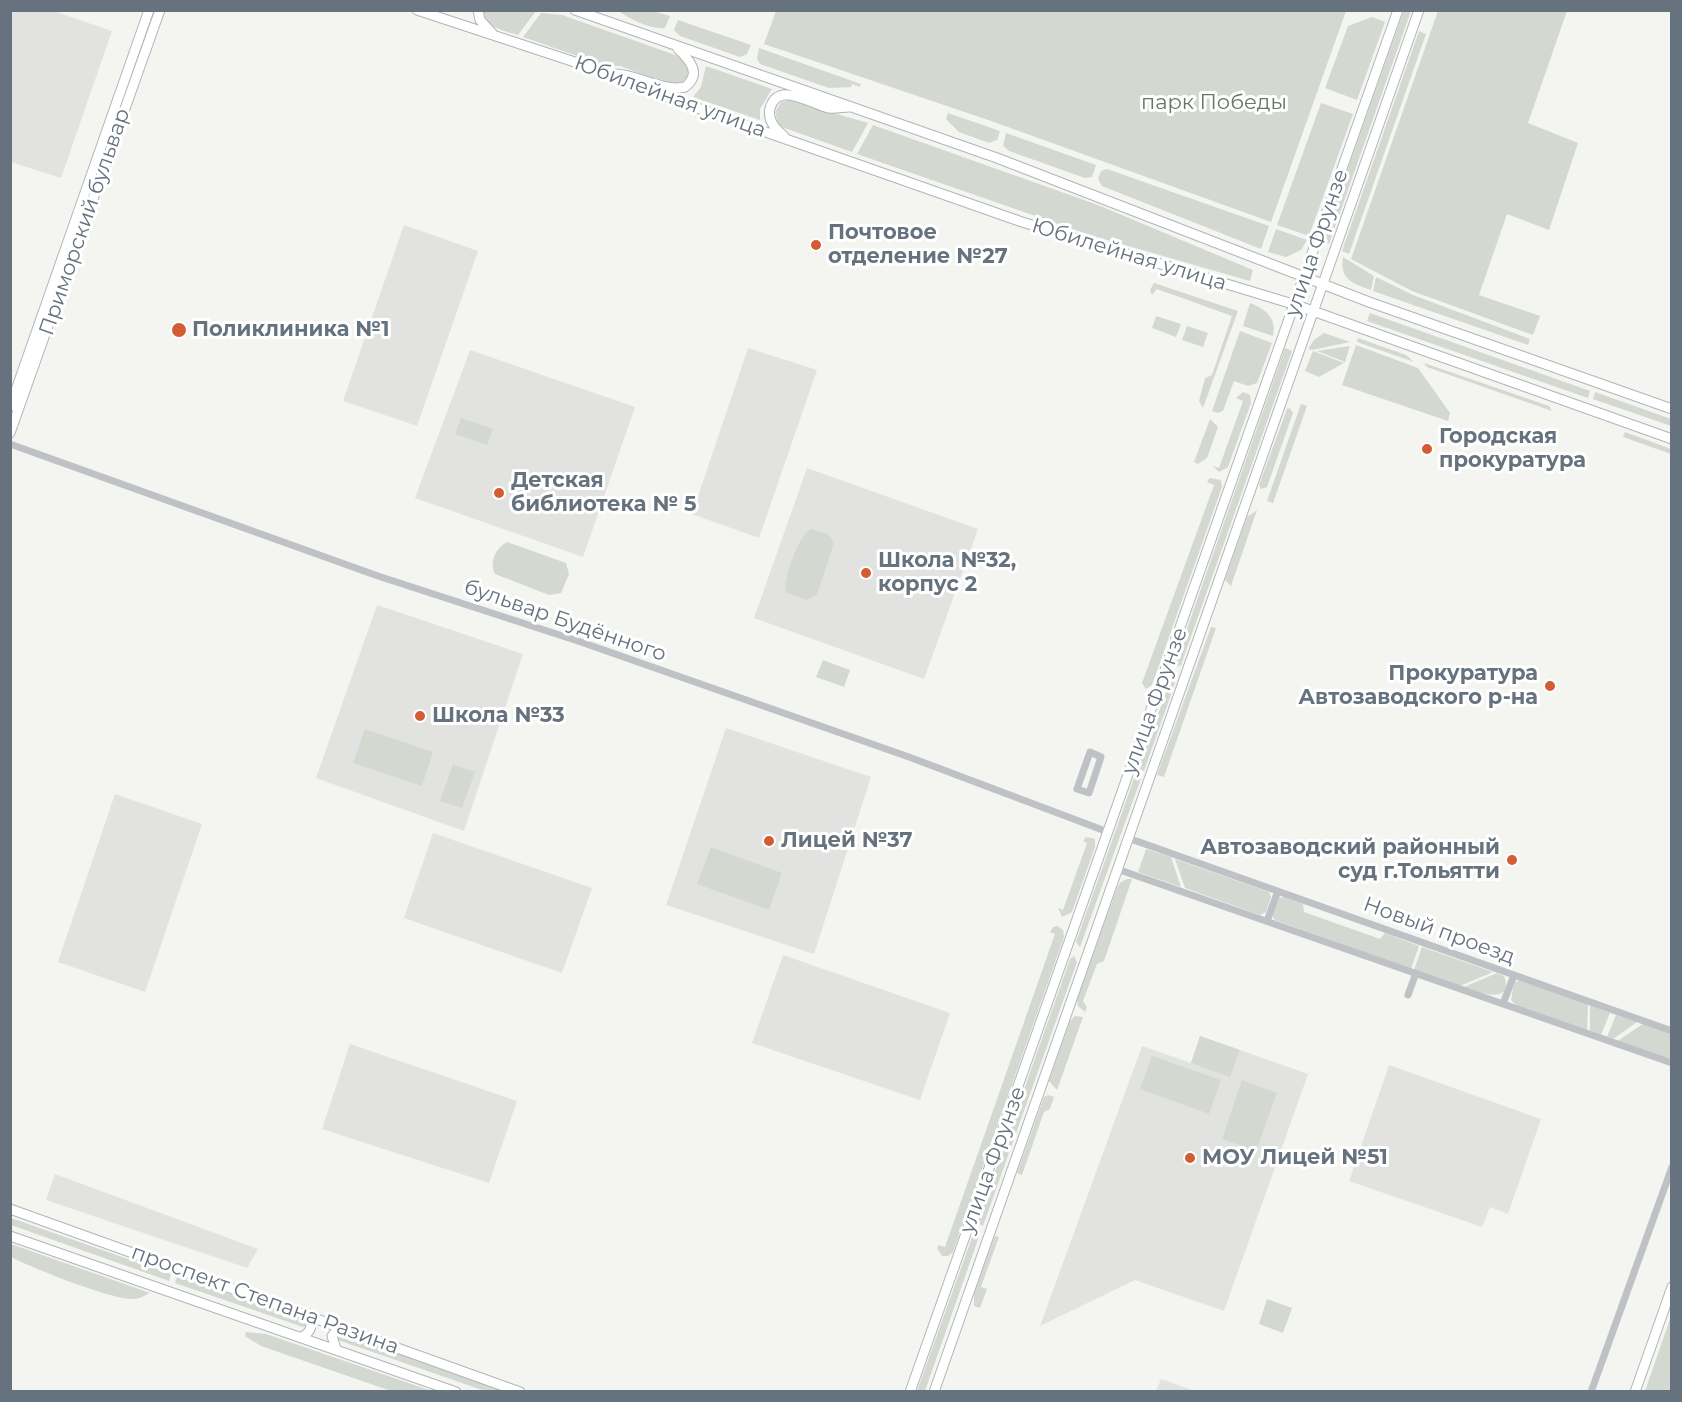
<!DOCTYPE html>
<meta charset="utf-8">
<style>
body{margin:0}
#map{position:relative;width:1682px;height:1402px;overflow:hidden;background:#f4f4f1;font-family:Montserrat,sans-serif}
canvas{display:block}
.frame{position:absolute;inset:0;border:12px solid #66737f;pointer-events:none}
</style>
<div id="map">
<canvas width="1682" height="1402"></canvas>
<div class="frame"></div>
</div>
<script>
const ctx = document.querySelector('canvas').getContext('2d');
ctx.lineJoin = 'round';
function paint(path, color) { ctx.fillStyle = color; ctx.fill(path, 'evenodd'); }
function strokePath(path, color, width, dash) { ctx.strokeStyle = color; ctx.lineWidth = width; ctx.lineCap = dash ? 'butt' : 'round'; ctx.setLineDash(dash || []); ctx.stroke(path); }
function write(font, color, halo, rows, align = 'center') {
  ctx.font = font + ' Montserrat,sans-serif'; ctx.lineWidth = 6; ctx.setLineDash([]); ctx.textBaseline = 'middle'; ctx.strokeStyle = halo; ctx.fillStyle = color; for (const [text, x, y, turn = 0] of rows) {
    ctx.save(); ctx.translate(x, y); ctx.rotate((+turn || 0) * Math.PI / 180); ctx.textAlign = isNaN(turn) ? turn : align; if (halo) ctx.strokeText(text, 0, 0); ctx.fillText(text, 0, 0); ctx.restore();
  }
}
paint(new Path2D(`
 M11 10 53 11 112 31 61 178 11 162Z
 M404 225 478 251 417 426 343 401Z
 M748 348 817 370 759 538 692 514Z
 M470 350 635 407 583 557 415 498Z
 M807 468 978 529 924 679 754 618Z
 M377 605 523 654 464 831 316 778Z
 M726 728 871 777 814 954 666 905Z
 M115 794 202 824 145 992 58 962Z
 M433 833 592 888 562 973 404 918Z
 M783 955 950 1013 920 1100 752 1043Z
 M1200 1036 1308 1074 1224 1311 1135 1280 1040 1326 1142 1046 1191 1063Z
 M350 1044 517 1101 489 1183 322 1129Z
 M1389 1065 1541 1119 1508 1214 1490 1207 1482 1227 1349 1181Z
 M55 1174 258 1249 247 1268 46 1200Z
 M1161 1379 1195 1391H1156Z`), '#e2e3e1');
paint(new Path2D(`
 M483 10H534L536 11 518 35C502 30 486 28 483 10Z
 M1404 10 1411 11 1329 244 1322 242Z
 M619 11H653L670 16 665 28C652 30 629 19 619 11Z
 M776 11V10L1346 11 1271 222 994 122 764 44Z
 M1438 11H1567L1528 123 1578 143 1549 230 1507 214 1479 295 1540 316 1533 335 1412 291 1351 259Z
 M541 13 562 15 681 57 690 70 688 80 682 84H669L620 66 603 65 523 37Z
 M1372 17 1385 22 1357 100 1325 88 1348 26Z
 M678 20 751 45 747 54 740 57 680 36 674 30Z
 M1419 31 1426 34 1349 254 1342 251Z
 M759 48 861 84 860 87 852 84 851 87 829 88 760 64 757 59Z
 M706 66 772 89 760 109V120L693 97 701 87Z
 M789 100 868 123 852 152 779 126 775 112 781 102Z
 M1321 103 1353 114 1309 236 1277 225Z
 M948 113 1000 131 997 140 989 143 959 132 946 119Z
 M873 125 1098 205 1253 270 1250 281 1090 235 857 154Z
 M1006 133 1096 165 1092 177 1085 178 1009 151 1003 146Z
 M1107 169 1269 226 1261 249 1102 186 1098 179 1101 171Z
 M1276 229 1307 240 1301 250 1286 257 1268 252Z
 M1343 257 1374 276 1371 290C1353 284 1339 279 1343 257Z
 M1376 277 1413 295 1530 339 1528 345 1373 291Z
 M1154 283 1238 311 1203 408 1199 401 1205 378 1212 375 1232 316 1157 289 1152 295 1150 290Z
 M1250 303C1266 309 1277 318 1273 336L1243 326Z
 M1370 313 1590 391 1588 398 1367 321Z
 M1156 316 1181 324 1176 337 1152 328Z
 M1187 326 1208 333 1203 347 1182 340Z
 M1240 331 1272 343 1257 383 1248 386 1234 381 1223 411 1218 413 1212 411Z
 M1324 333 1350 342 1312 350 1308 349 1314 340Z
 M1358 338 1406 355 1414 362 1357 342Z
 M1356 345 1418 368 1450 413 1448 421 1342 385Z
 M1350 346 1345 362 1317 351Z
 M1285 348 1292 351 1181 665 1177 667 1175 663Z
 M1313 351 1344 363 1319 377 1305 371Z
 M1424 363 1549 406 1552 411 1427 367Z
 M1243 392 1250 395 1251 403 1228 467 1219 472 1213 466 1219 468 1243 401 1236 398Z
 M1595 392 1671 419V426L1593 399Z
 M1301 404 1307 406 1273 503 1267 501Z
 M1290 408 1293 413 1267 487 1261 489 1259 485 1287 409Z
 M461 418 493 429 487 445 455 434Z
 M1210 419 1218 427 1207 458 1198 464 1194 462Z
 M1625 432 1671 449V454L1623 437Z
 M1210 478 1221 480 1222 487 1152 685 1146 689 1142 683 1214 485 1207 482Z
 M1257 510 1231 586 1225 580 1247 517Z
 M811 529 828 534 834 543 817 595 807 600 786 593C782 581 799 534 811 529Z
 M507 542 566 563 569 574 561 593 549 595 495 574C489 562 496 548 507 542Z
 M1211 627 1216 628 1164 777 1157 775Z
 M823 660 850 670 844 687 816 677Z
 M1172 677 1175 683 1144 771 1137 769Z
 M365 729 433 752 422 786 353 763Z
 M453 764 475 772 462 808 440 801Z
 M1136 773 1142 776 1080 947 1076 942Z
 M1086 837 1095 839V847L1072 912 1062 917 1058 908 1063 910 1087 843 1083 841Z
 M711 847 782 873 769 910 697 884Z
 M1146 849 1171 857 1181 887 1138 872Z
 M1175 859 1269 892 1271 897 1266 912 1260 915 1185 888Z
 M1127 879H1132L1104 961 1097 964 1083 1001 1087 1007 1085 1012 1078 1006 1077 1000 1117 888 1121 882Z
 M1284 897 1303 904 1304 912 1380 939 1385 933 1419 946 1411 969 1275 920 1272 916 1279 898Z
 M1058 926 1063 930 1064 937 953 1252 948 1256H942L937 1248 939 1245 945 1247 1055 934 1050 932 1053 927Z
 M1422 947 1493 972 1460 986 1414 970Z
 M1074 956 1077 962 983 1226 977 1223 1070 959Z
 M1497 973 1504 976C1515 1006 1476 992 1464 987Z
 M1520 980 1588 1004 1587 1030 1516 1005 1511 1000 1514 983Z
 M1590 1005 1610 1013 1601 1035 1590 1031Z
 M1616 1015 1637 1022 1613 1039 1607 1037Z
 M1075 1016 1083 1017 1057 1090 1049 1081 1070 1021Z
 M1643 1024 1671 1034V1061L1616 1042Z
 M1200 1036 1240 1050 1230 1077 1191 1063Z
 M1152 1056 1221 1080 1209 1114 1140 1089Z
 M1242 1080 1277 1093 1256 1151 1222 1139Z
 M1048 1095 1054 1097 1050 1109 1044 1112 1022 1175 1017 1173 1044 1097Z
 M11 1218 171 1274 169 1281 11 1225Z
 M975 1229 981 1231 925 1391H917Z
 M995 1236 999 1237 981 1287 987 1289 980 1308 974 1306V1293Z
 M10 1244H11L150 1293C144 1296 139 1299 132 1299 110 1299 32 1268 11 1257Z
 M177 1276 306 1320 308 1326 303 1327 175 1283Z
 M1267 1299 1292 1308 1283 1333 1259 1324Z
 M1671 1316V1391H1645Z
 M246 1332 266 1334 432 1391H391L261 1346 245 1336Z
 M341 1334 506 1391H485L338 1340 337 1335Z`), '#d3d9d1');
const secondary = new Path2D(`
 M417 10 608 73 686 104 1022 222 1296 305 1672 439
 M478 10 480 20 492 33
 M575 10 997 158 1369 302 1672 409
 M616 74C640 75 661 92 685 87 702 74 690 60 678 49
 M784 136C775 129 767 120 770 108 779 80 812 105 829 108 835 109 843 107 849 107
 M10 407 149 10
 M10 433 160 10
 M10 1209 520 1392
 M10 1236 456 1392
 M302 1337C313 1330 312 1326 309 1314
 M336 1349 332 1336 337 1330 344 1328
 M910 1392 1398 10
 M934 1392 1419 10
 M1635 1392 1672 1287`);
strokePath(secondary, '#b1b5b9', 11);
strokePath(new Path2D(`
 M10 444 378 576 578 641 909 757 1108 832
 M1090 752 1101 757 1089 793 1077 789Z
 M1128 838 1672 1031
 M1117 869 1672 1063
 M1267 921 1278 891
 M1408 995 1416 973
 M1503 1004 1514 975
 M1591 1392 1672 1167`), '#bec1c5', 7);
strokePath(secondary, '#fff', 9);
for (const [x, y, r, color] of [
 [816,245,6,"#d25d34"],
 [179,330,8,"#d25d34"],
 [1427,449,6,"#d25d34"],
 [499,493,6,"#d25d34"],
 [866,573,6,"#d25d34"],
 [1550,686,6,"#d25d34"],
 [420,716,6,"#d25d34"],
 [769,841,6,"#d25d34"],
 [1512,860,6,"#d25d34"],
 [1190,1158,6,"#d25d34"]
]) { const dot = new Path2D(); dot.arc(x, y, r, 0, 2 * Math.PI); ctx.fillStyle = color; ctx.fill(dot); strokePath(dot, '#fff', 2); }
write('21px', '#66737f', '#fff', [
 ["Юбилейная улица",670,97,20],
 ["Приморский бульвар",85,222,-71],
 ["улица Фрунзе",1317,243,-71],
 ["Юбилейная улица",1129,255,17],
 ["бульвар Будённого",565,621,19],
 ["улица Фрунзе",1155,701,-70],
 ["Новый проезд",1439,931,20],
 ["улица Фрунзе",993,1160,-70],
 ["проспект Степана Разина",265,1300,20]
]);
write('21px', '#687764', '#fff', [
 ["парк Победы",1214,103]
]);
write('bold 21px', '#66737f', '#fff', [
 ["Почтовое",828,233],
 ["отделение №27",828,257],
 ["Поликлиника №1",192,330],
 ["Городская",1439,437],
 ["прокуратура",1439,461],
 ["Детская",511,481],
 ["библиотека № 5",511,505],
 ["Школа №32,",878,561],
 ["корпус 2",878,585],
 ["Прокуратура",1538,674,"right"],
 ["Автозаводского р-на",1538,698,"right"],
 ["Школа №33",432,716],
 ["Лицей №37",781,841],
 ["Автозаводский районный",1500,848,"right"],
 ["суд г.Тольятти",1500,872,"right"],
 ["МОУ Лицей №51",1202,1158]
], 'left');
</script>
